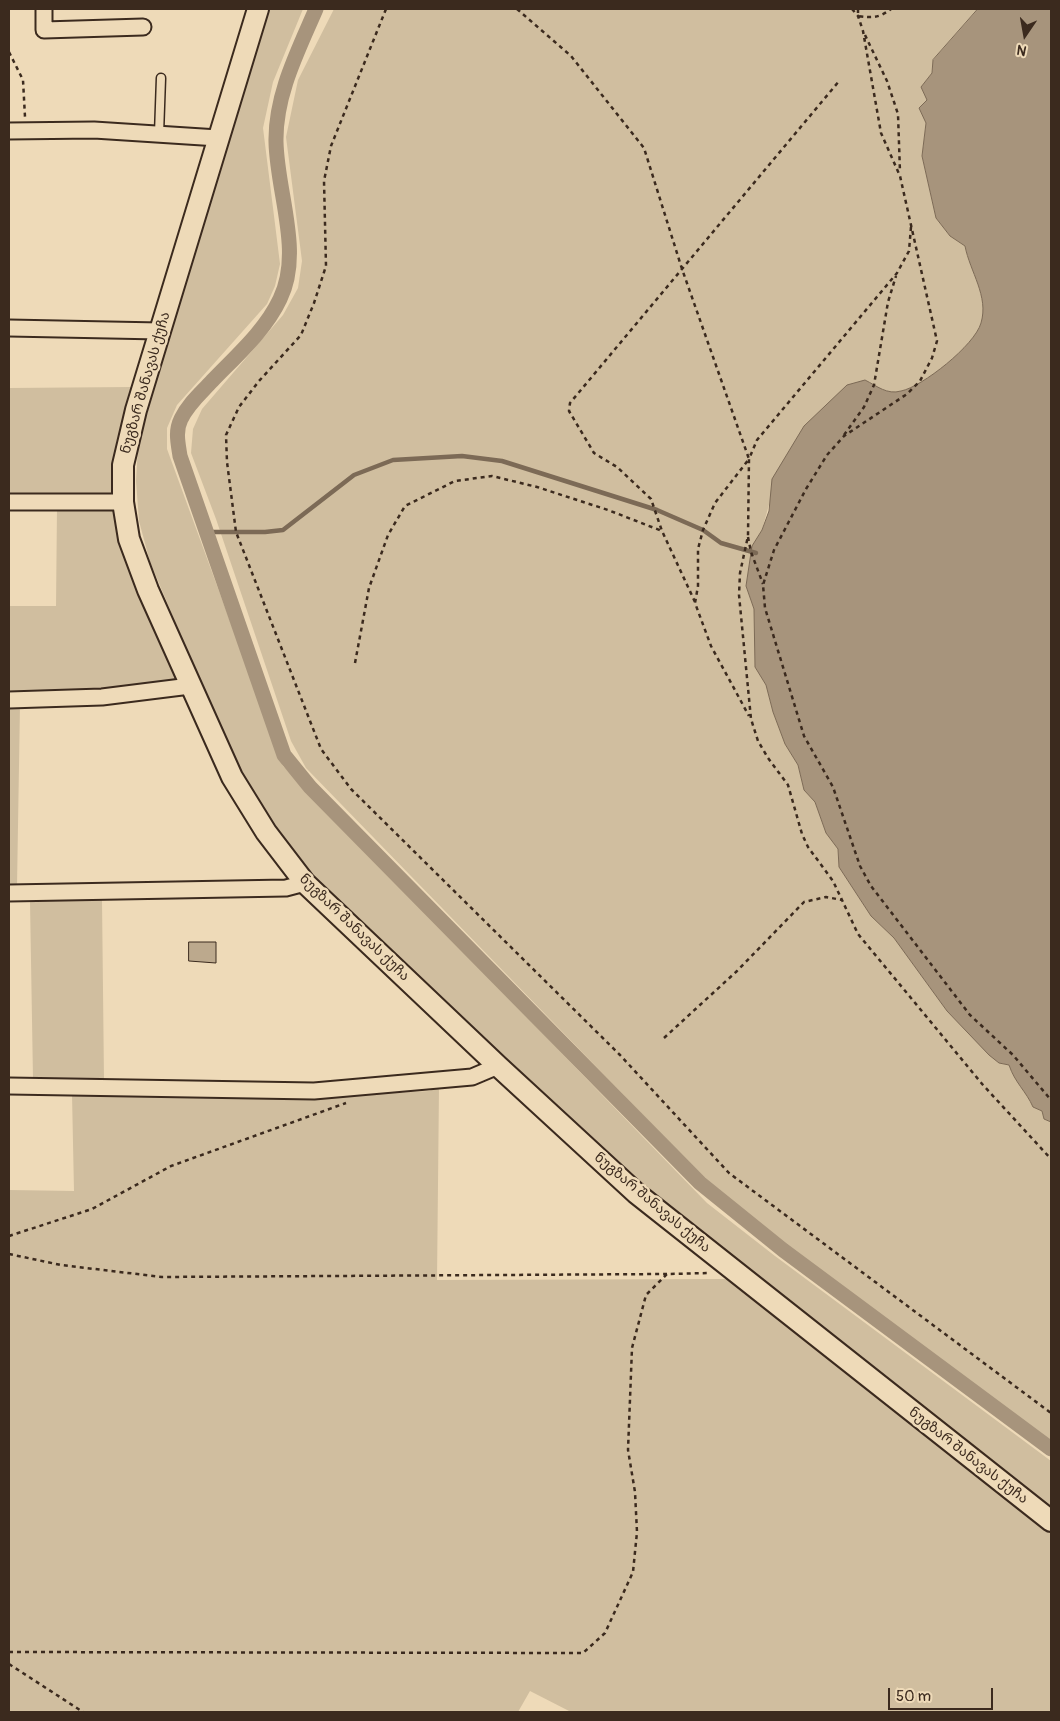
<!DOCTYPE html>
<meta charset="utf-8">
<style>
body{margin:0}
#map{position:relative;width:1060px;height:1721px;overflow:hidden;background:#eedab8;font-family:Pangolin,sans-serif}
canvas{display:block}
.frame{position:absolute;inset:0;border:10px solid #3b2a1e;pointer-events:none}
.north{position:absolute;left:1000px;top:10px;width:50px;height:50px;-webkit-text-stroke:4px #eedab8;paint-order:stroke;rotate:192deg;font-size:14px;font-weight:700;line-height:20px;text-align:center;color:#3b2a1e}
.north::after{content:'';display:block;margin:auto;width:18px;height:22px;background:#3b2a1e;clip-path:polygon(50% 0,100% 100%,50% 72%,0 100%)}
.scale{position:absolute;left:888px;top:1688px;width:105px;height:22px;box-sizing:border-box;border:2px solid #3b2a1e;border-top:0;padding-left:6px;font-size:15px;line-height:18px;white-space:nowrap;color:#3b2a1e;-webkit-text-stroke:4px #eedab8;paint-order:stroke}
</style>
<div id="map">
<canvas width="1060" height="1721"></canvas>
<div class="frame"></div>
<div class="north">N</div>
<div class="scale">50 m</div>
</div>
<script>
const ctx = document.querySelector('canvas').getContext('2d');
ctx.lineJoin = 'round';
function paint(path, color) { ctx.fillStyle = color; ctx.fill(path, 'evenodd'); }
function strokePath(path, color, width, dash) { ctx.strokeStyle = color; ctx.lineWidth = width; ctx.lineCap = dash ? 'butt' : 'round'; ctx.setLineDash(dash || []); ctx.stroke(path); }
function write(font, color, halo, rows, align = 'center') {
  ctx.font = font + ' Pangolin,"Noto Sans Georgian",sans-serif'; ctx.lineWidth = 5; ctx.setLineDash([]); ctx.textBaseline = 'middle'; ctx.strokeStyle = halo; ctx.fillStyle = color; for (const [text, x, y, turn = 0] of rows) {
    ctx.save(); ctx.translate(x, y); ctx.rotate((+turn || 0) * Math.PI / 180); ctx.textAlign = isNaN(turn) ? turn : align; if (halo) ctx.strokeText(text, 0, 0); ctx.fillText(text, 0, 0); ctx.restore();
  }
}
paint(new Path2D(`
 M268 9H303L273 82 263 128 280 264 275 286 267 304 177 405 167 428V449L283 766 707 1203 775 1256 1051 1461V1511L656 1201 341 904 298 859 267 819 242 780 150 562 139 521 136 481 138 446 166 344Z
 M334 9H978L933 60 932 73 921 87 928 100 920 108 926 123 922 156 936 218 950 236 965 246C970 272 989 296 981 323 975 345 922 387 901 391 887 395 877 386 865 380L804 426 790 453 770 501 762 530 752 546 746 586 754 609 755 667 766 685 773 712 785 744 798 765 804 790 815 802 826 833 838 849 839 867 871 916 894 938 947 1011 999 1063 1009 1065C1015 1083 1026 1091 1033 1107L1042 1111 1044 1119 1051 1122V1444L880 1317 715 1189 306 768 291 741 216 519 191 453 193 429 202 409 283 315 298 288 302 261 286 137 298 80Z
 M132 387 116 443 114 497H9V388Z
 M57 508 113 509 120 545 180 680 100 692 9 694V606H56Z
 M9 705H20L17 886H9Z
 M102 900 104 1080 33 1079 30 901Z
 M439 1087 437 1280 725 1279 735 1282 1051 1529V1712H571L530 1691 518 1712H9V1190L74 1191 72 1094 310 1098 429 1091Z`), '#d0be9f');
const water = new Path2D(`
 M978 9H1051V1122L1044 1119 1042 1111 1033 1107C1026 1091 1015 1083 1009 1065L999 1063 989 1055 947 1011 894 938 871 916 839 867 838 849 826 833 815 802 804 790 798 765 785 744 773 712 766 685 755 667 754 609 746 586 752 546 762 530 769 511 772 479 804 426 847 385 865 380C877 386 887 395 901 391 922 387 975 345 981 323 989 296 970 272 965 246L950 236 936 218 922 156 926 123 919 108 927 100 921 87 932 73 933 60Z`);
paint(water, '#a7947c');
strokePath(water, '#7c6a56', 1);
strokePath(new Path2D(`
 M207 532H265L283 530 354 475 393 460 462 456 502 461 657 510 703 530 721 543 756 553`), '#7c6a56', 4.5);
strokePath(new Path2D(`
 M316 9C298 51 275 95 276 142 277 193 303 252 280 299 265 331 236 356 212 381 201 393 188 404 181 419 175 431 178 443 180 456L284 755 310 787 700 1183 783 1250 1051 1449`), '#a7947c', 15);
const building = new Path2D(`
 M189 942H216V963L189 961Z`);
paint(building, '#bca98d');
strokePath(building, '#3b2a1e', 1);
const service = new Path2D(`
 M159 134 161 78`);
const minor = new Path2D(`
 M44 9V30L143 27
 M9 131 94 130 218 138
 M9 328 160 331
 M9 502H123
 M9 700 102 697 190 686
 M9 893 286 888 305 883
 M9 1086 314 1091 472 1077 498 1066`);
const secondary = new Path2D(`
 M258 9 136 410 123 465V502L129 539 148 590 232 777 266 832 305 883 498 1066 636 1193 1051 1521`);
strokePath(service, '#3b2a1e', 11);
strokePath(minor, '#3b2a1e', 19);
strokePath(secondary, '#3b2a1e', 24);
strokePath(new Path2D(`
 M386 9 331 146 324 181 326 266 314 303 301 335 259 381 239 407 226 435 227 462 236 532 321 749 351 789 620 1055 729 1173 1051 1413
 M517 9 571 56 644 148 682 269 749 459 715 503 703 530 698 549V586L695 603 711 646 749 716
 M852 9 858 16 863 31 881 133 900 176 937 341 932 358 920 381 907 394 844 436 827 455 806 489 774 550 763 585 765 608 804 736 833 787 860 866 871 886 970 1015 1013 1055 1051 1100
 M858 9V16C873 18 879 18 891 9
 M865 35 887 81 898 114 900 172
 M9 52 23 80 25 117
 M911 227 909 251 897 273 757 440 749 459 748 536 740 573 739 595 751 719 758 741 768 758 788 785 802 834 808 847 833 881 858 934 983 1085 1051 1159
 M844 435 864 407 874 385 888 302 896 276
 M748 537 751 552 763 584
 M695 602 662 531 651 499 617 467 594 453 569 411 570 403 840 80
 M355 663 369 588 388 535 405 506 455 481 492 476 537 487 608 510 662 531
 M664 1038 737 971 804 902 826 897 842 900
 M9 1236 92 1209 171 1166 346 1103
 M9 1254 61 1265 162 1277 667 1274
 M9 1652 583 1653 605 1633 633 1572 637 1532 635 1492 628 1450 632 1348 646 1295 667 1274 710 1273
 M9 1664 83 1712`), '#3b2a1e', 2.5, [4, 4]);
strokePath(service, '#eedab8', 8);
strokePath(minor, '#eedab8', 15);
strokePath(secondary, '#eedab8', 20);
write('14px', '#3b2a1e', '#eedab8', [
 ["ნუგზარ შანავას ქუჩა",146,383,-74],
 ["ნუგზარ შანავას ქუჩა",354,928,44],
 ["ნუგზარ შანავას ქუჩა",652,1203,40],
 ["ნუგზარ შანავას ქუჩა",968,1456,38]
]);
</script>
